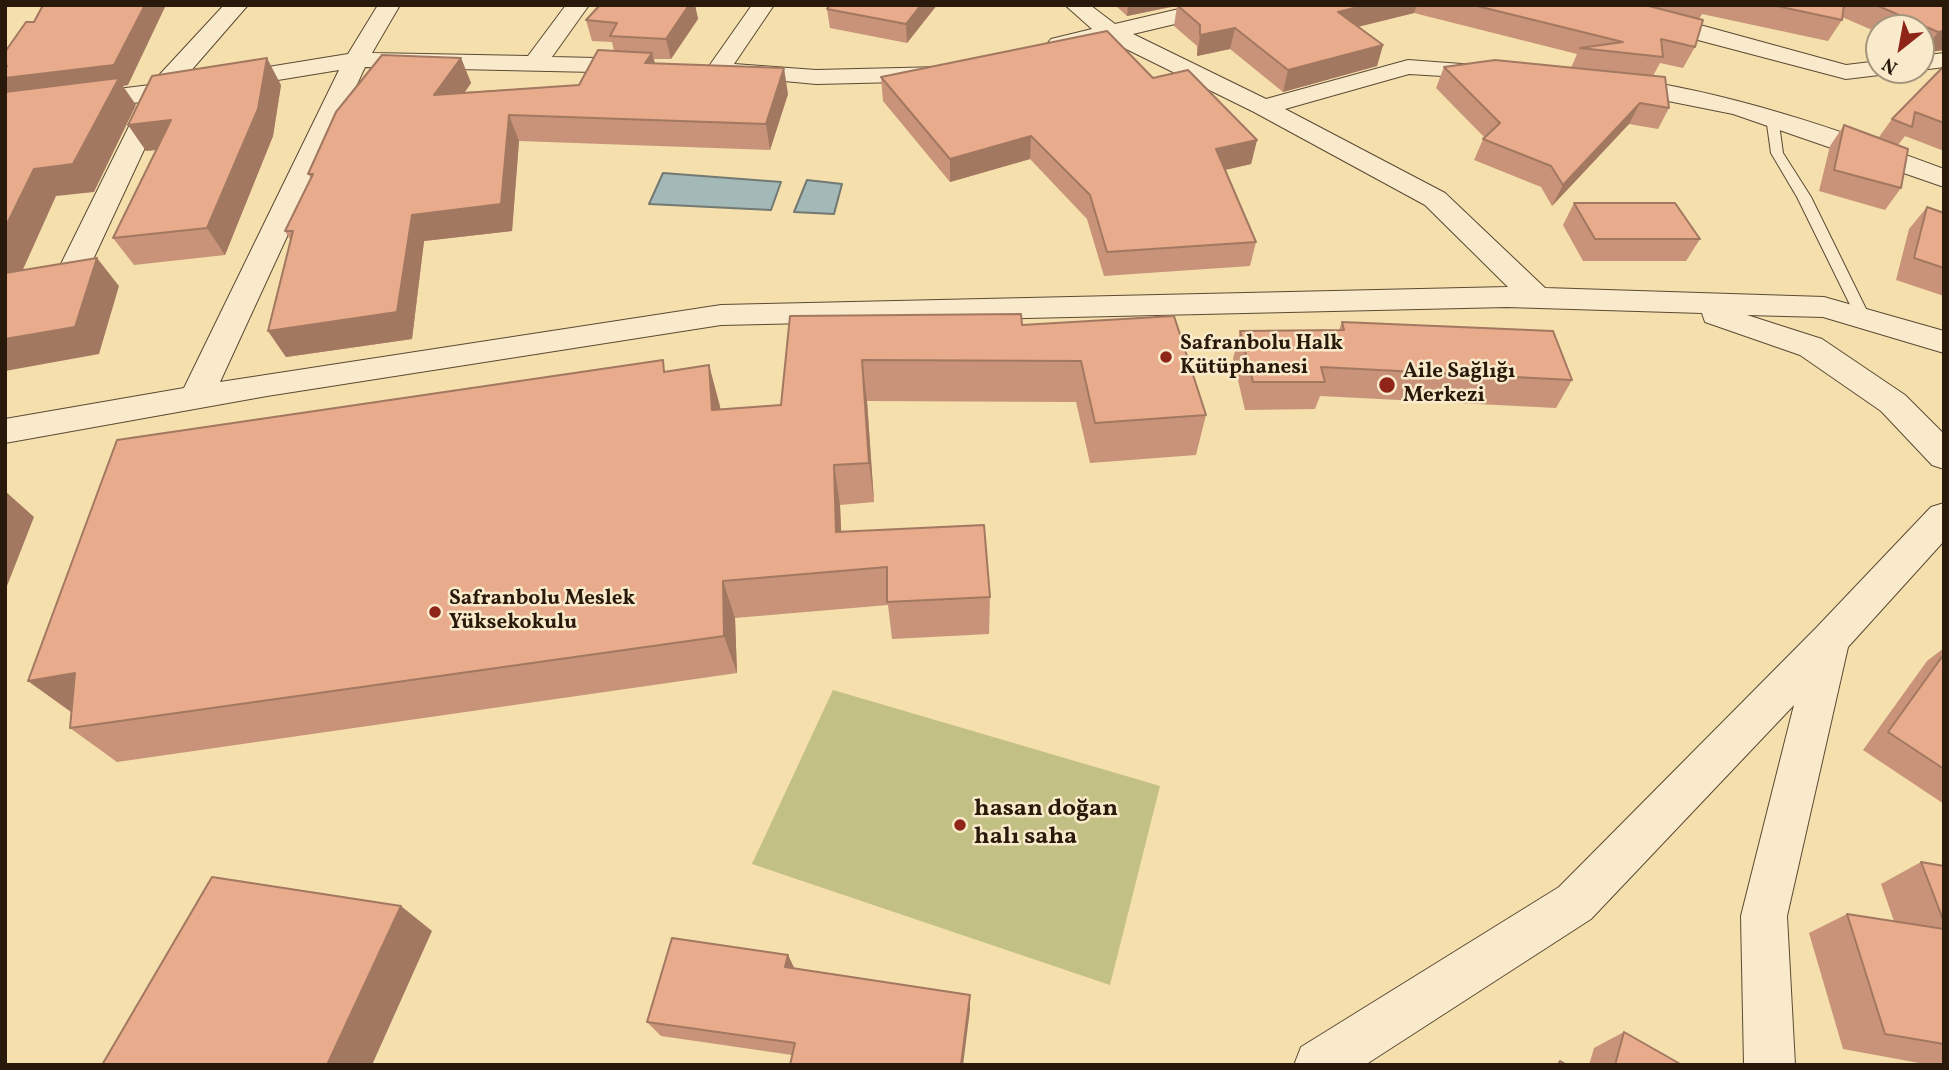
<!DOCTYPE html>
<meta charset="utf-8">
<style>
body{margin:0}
#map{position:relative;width:1949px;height:1070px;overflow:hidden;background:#f4dfad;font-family:Vollkorn,serif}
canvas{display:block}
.frame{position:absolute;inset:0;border:7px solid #29190b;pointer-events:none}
.north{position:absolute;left:1865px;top:14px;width:70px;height:70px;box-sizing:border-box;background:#f8eaca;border:2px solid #a5967e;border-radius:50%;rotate:211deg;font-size:19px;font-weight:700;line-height:28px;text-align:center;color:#29190b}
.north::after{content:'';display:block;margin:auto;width:24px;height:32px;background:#8f2418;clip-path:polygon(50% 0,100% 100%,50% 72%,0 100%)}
</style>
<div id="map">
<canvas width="1949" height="1070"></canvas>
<div class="frame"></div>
<div class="north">N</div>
</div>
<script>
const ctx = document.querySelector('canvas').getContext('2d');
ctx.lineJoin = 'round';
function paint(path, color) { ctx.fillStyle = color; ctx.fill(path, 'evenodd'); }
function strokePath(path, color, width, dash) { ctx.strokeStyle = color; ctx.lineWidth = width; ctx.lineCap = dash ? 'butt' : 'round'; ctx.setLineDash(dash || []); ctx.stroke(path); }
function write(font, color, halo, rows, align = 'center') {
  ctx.font = font + ' Vollkorn,serif'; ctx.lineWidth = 5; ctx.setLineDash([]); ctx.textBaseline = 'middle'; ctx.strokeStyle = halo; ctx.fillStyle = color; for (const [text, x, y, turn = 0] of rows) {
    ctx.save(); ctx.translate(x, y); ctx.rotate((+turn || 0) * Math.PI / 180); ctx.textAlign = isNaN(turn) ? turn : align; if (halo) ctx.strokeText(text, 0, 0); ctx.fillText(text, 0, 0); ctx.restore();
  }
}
paint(new Path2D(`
 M833 690 1160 786 1110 985 752 864Z`), '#c2c085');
const water = new Path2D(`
 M663 173 781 182 771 210 649 204Z
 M807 180 842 184 834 214 794 212Z`);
paint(water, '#a2b9b7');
strokePath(water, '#727972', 2);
const service = new Path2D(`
 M1772 113 1778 117 1783 153 1811 197 1871 319 1869 322 1864 324 1857 319 1797 197 1771 153 1766 117Z`);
const minor = new Path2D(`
 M224 5H248L182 81 348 54 378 5H400L372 53 528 56 566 5H589L552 57 641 59 650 61 653 66 650 71 641 73 365 67 220 382 721 305 1508 287 1425 205 1254 112 1108 40 1059 51 1051 49 1047 44 1051 39 1092 29 1065 5H1090L1115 24 1196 5H1237L1234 10 1133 34 1266 99 1408 60 1502 67 1505 72 1502 77 1493 79 1409 74 1285 109 1445 193 1545 288 1824 297 1944 331V353L1823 317 1747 315 1822 339 1905 395 1944 434V469L1932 465 1881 411 1800 355 1705 322 1702 313 1507 307 721 325 267 396 5 443V419L184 388 339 70 168 98 90 266 85 273 75 275 65 273 60 266 141 102 5 119V103L150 85Z
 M752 5H774L734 64 816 70 942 67 951 69 954 74 951 79 942 81 816 84 710 74 707 69Z
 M1581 5 1638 8 1846 65 1879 61V70H1890L1879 75 1846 79 1584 10Z
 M1944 53V67L1921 70H1920L1921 56Z
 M1617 77C1731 92 1837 129 1944 169V187L1733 114 1608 89 1605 84 1608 79Z
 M1944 503V541L1848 647 1787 916 1795 1065H1744L1741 916 1794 705 1591 919 1365 1065H1294L1301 1047 1559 887 1816 628 1931 507Z`);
strokePath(service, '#5c4a34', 2);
strokePath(minor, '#5c4a34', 2);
paint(service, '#f8eaca');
paint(minor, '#f8eaca');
paint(new Path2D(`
 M600 5H695L698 19 671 59H654L655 64 788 94 770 150 519 141 512 231 424 241 412 339 286 357 268 331 291 241 285 231 311 178 308 174 461 58 471 83 465 92 579 85 614 51 612 42 592 41 586 20Z
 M937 5 907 43 830 28 827 9Z
 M1115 5H1944V50L1923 53 1921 52V28H1879V33L1842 17V20L1828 41 1702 14 1699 19 1695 47 1683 68 1660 63 1653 76 1669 108 1658 129 1629 124 1552 206 1541 187 1474 160 1484 137 1436 88 1444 67 1571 68 1577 54 1414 13 1358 27 1383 45 1377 66 1283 92 1230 49 1197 56V46L1174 26 1177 6 1127 16Z
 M1944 66V151L1905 136 1898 145 1901 188 1885 210 1819 191 1830 146 1844 125 1879 137 1892 119Z
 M881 77 1153 78 1257 140 1251 164 1225 170 1256 242 1250 266 1104 276 1087 219 1030 159 950 182 883 101Z
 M281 85 273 136 225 255 134 265 113 238 156 150 146 151Z
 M1574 203 1700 239 1686 261H1583L1563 225Z
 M1927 207 1944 213V296L1896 280 1909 229Z
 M790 316 1022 325 1206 415 1196 455 1090 463 1076 402 867 401 874 502 840 505 841 532 990 597 989 634 892 639 888 605 735 618 737 673 117 762 70 728 71 712 28 681 666 372 709 365 720 410 781 405Z
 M1342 322 1572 380 1556 408 1320 396 1315 409 1245 410 1233 359 1240 331 1339 330Z
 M1944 648V804L1863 750 1927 661Z
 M1921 862 1944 866V1065H1930L1843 1049 1809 933 1847 914 1894 921 1881 884Z
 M788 955 794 968 970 995V1010L792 1055 661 1036 647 1022Z
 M1624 1032 1682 1065H1589L1594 1048Z`), '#c89378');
paint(new Path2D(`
 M145 5H166L128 85 123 86 136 105 94 192 56 196 7 305 5 303V228L14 99 5 88V66Z
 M682 5H695L698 19 671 59 666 39Z
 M921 5H937L907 43 906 24Z
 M1128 5H1179L1127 16Z
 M1366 5H1417L1414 13 1332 33 1338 12Z
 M1235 28 1230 49 1197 56 1200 35Z
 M1944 31V50L1923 53 1938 32Z
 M1383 45 1377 66 1283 92 1288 70Z
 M652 53 659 78 645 63Z
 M267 58 281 85 273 136 225 255 207 228Z
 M461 58 471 83 445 120 434 95Z
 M784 68 788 94 770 150 766 124Z
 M1640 103 1629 124 1552 206 1563 185Z
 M509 115 519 141 512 231 424 241 412 339 286 357 268 331 412 215Z
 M171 120 188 146 146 151 128 125Z
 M1031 136 1030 159 950 182V159Z
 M1257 140 1251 164 1211 173 1216 149Z
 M97 258 119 286 99 354 5 371V339Z
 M862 360 867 401 874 502 869 463Z
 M709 365 720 406 723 451 712 410Z
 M834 465 840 505 843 571 836 532Z
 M5 491 34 517 5 591Z
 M723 581 735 618 737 673 724 636Z
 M75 673 77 716 28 681Z
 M401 906 432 931 372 1065H327Z
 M788 955 796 972 785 967Z
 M970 995V1010L963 1065H961Z`), '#a27861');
const building = new Path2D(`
 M43 5H145L114 65 5 78V68L7 66H5V52L26 22H34Z
 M600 5H689L666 39 610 36 617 23 586 20Z
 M830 5H921L906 24 827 9Z
 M1177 5H1366L1338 12 1383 45 1288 70 1235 28 1200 35V25Z
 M1473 5H1645L1703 20 1695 47 1661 39 1663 57 1580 48 1623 42Z
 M1772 5H1844L1842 20Z
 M1876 5H1944V31L1938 32Z
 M1107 31 1153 78 1188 70 1257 140 1216 149 1256 242 1107 252 1090 195 1031 136 950 159 881 77Z
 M598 50 652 53 645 63 784 68 766 124 509 115 501 204 412 215 397 312 268 331 293 231H285L313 174H308L336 112 382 55 461 58 434 95 579 85Z
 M267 58 258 109 207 228 113 238 171 120 128 125 152 76Z
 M1495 60 1665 77 1669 108 1640 103 1563 185 1551 166 1483 139 1500 123 1444 67Z
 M1944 66V123L1915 112 1912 127 1892 119Z
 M119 78 73 164 34 169 5 228V92Z
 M1844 125 1908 149 1901 188 1834 170Z
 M1574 203H1675L1700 239H1595Z
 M1927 207 1944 213V268L1914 258Z
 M97 258 75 327 5 339V273Z
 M1021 314 1022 325 1174 316 1206 415 1095 423 1081 361 862 360 869 463 834 465 836 532 984 525 990 597 887 602V567L723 581 724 636 70 728 75 673 28 681 117 440 663 360 664 372 709 365 712 410 781 405 790 316Z
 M1342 322 1553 331 1572 380 1321 367 1325 382H1253L1240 331 1344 330Z
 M1944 654V769L1888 732Z
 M1921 862 1944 866V922Z
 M212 877 401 906 327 1065H102Z
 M1847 914 1944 929V1044L1885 1034Z
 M672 938 788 955 785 967 970 995 961 1065H790L795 1043 647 1022Z
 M1624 1032 1682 1065H1615Z
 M1560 1061 1567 1065H1558Z`);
paint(building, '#e8ab8b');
strokePath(building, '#a27861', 2);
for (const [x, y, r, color] of [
 [1166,357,7,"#8f2418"],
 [1387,385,9,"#8f2418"],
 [435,612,7,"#8f2418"],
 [960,825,7,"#8f2418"]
]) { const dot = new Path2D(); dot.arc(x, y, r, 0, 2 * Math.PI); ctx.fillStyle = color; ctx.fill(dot); strokePath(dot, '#f8eaca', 2.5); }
write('bold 21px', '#29190b', '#f8eaca', [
 ["Safranbolu Halk",1180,345],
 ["Kütüphanesi",1180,369],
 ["Aile Sağlığı",1403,373],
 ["Merkezi",1403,397],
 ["Safranbolu Meslek",449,600],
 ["Yüksekokulu",449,624]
], 'left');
write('bold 24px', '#29190b', '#f8eaca', [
 ["hasan doğan",974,811],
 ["halı saha",974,839]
], 'left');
</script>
